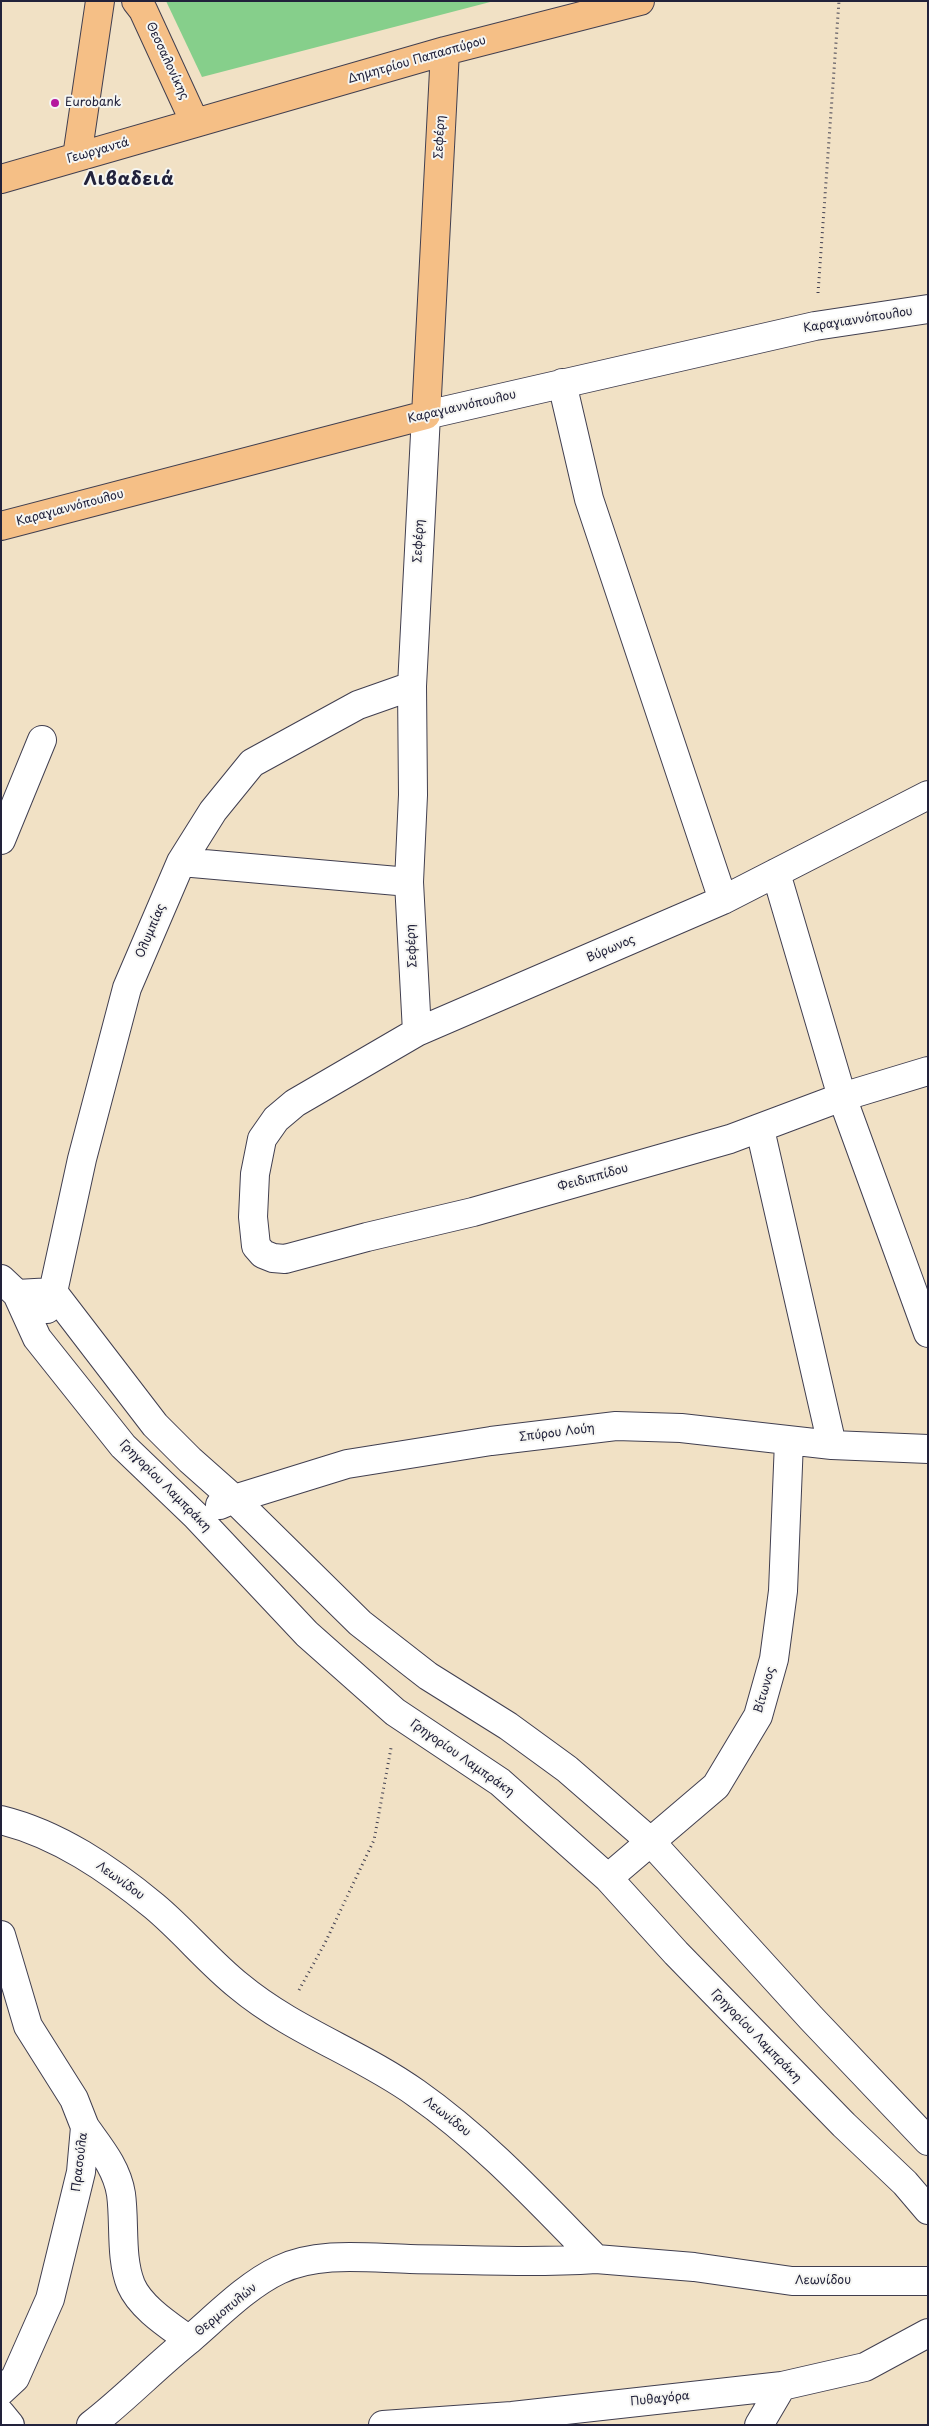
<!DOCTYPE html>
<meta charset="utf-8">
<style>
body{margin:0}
#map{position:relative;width:929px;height:2426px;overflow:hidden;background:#f1e1c5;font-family:"Playpen Sans",sans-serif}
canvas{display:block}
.frame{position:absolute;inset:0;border:2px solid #22223b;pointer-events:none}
</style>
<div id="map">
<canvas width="929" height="2426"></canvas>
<div class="frame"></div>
</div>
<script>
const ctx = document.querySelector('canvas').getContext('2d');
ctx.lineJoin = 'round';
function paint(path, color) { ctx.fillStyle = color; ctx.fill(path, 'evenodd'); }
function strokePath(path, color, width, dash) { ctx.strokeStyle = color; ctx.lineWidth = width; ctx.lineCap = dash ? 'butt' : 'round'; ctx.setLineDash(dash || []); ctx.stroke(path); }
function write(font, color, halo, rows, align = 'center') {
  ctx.font = font + ' "Playpen Sans",sans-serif'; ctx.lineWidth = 4; ctx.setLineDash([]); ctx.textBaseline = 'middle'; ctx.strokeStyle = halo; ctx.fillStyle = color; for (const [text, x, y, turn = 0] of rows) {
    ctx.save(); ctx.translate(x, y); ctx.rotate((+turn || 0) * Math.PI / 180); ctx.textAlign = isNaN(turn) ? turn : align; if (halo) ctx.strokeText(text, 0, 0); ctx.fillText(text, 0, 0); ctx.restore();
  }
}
paint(new Path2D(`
 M166 1H494L202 77Z`), '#86cf8b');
const minor = new Path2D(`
 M562 383 589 499 723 900
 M928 795 723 900 417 1032 295 1103 276 1119 262 1139 255 1174 253 1217 256 1246 263 1254 273 1258 285 1259 367 1237 473 1212 730 1139 842 1097 928 1071
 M1 840 42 740
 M181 862 409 882
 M776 873 842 1097 928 1333
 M417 1032 409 882 413 795 412 686 426 415 815 326 928 309
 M760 1129 832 1445
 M1 1279 17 1294 37 1338 123 1446 196 1516 307 1634 395 1712 500 1782 608 1878 676 1953 844 2125 905 2183 928 2210
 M17 1294 53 1292 155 1425 190 1460 234 1499 360 1623 428 1676 508 1726 567 1769 650 1841 811 2018 928 2141
 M47 1309 53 1292 82 1159 127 988 181 862 213 811 252 763 358 705 412 686
 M220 1505 234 1499 347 1464 491 1441 616 1426 681 1428 832 1445 928 1449
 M1 1820C58 1834 109 1869 154 1906 184 1931 209 1962 239 1986 293 2031 360 2053 416 2093 483 2140 539 2201 596 2259L694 2267 792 2281H928
 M608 1878 716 1786 758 1716 774 1659 783 1591 789 1441
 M1 1935 28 2026 74 2099 85 2127 81 2172 50 2299 15 2378 1 2391
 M85 2127C100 2148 117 2168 121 2194 125 2223 120 2258 131 2285 141 2308 170 2326 189 2340 216 2317 247 2285 279 2270 318 2251 368 2258 410 2259 472 2260 534 2263 596 2259
 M1 2414 10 2425
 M91 2425C126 2398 155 2367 189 2340
 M383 2425 512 2416 782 2386 865 2367 928 2333
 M759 2425 782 2386`);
const major = new Path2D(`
 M136 1 143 10 195 123
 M77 157 100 1
 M1 179 445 51 640 1
 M1 526 426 415 445 51`);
strokePath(minor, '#413f50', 30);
strokePath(major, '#413f50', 30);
strokePath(new Path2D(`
 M818 293 839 1
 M299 1990 325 1943 374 1840 391 1748`), '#413f50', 3, [1, 4]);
strokePath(minor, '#fff', 28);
strokePath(major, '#f5bf86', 28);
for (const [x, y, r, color] of [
 [55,103,5,"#b5179e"]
]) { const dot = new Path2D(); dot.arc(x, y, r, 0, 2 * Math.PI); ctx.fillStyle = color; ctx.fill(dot); strokePath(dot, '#f6f6f2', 2); }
write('12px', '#22223b', '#f6f6f2', [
 ["Δημητρίου Παπασπύρου",417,60,-16],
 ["Θεσσαλονίκης",167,61,65],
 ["Σεφέρη",440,137,-87],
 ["Γεωργαντά",98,151,-16],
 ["Καραγιαννόπουλου",858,320,-9],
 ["Καραγιαννόπουλου",462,407,-13],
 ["Καραγιαννόπουλου",70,508,-15],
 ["Σεφέρη",419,541,-87],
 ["Ολυμπίας",151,931,-67],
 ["Σεφέρη",412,946,-93],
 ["Βύρωνος",611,949,-23],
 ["Φειδιππίδου",593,1178,-16],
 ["Σπύρου Λούη",557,1433,-7],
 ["Γρηγορίου Λαμπράκη",165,1486,45],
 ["Βίτωνος",765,1690,-74],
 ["Γρηγορίου Λαμπράκη",462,1758,35],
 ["Λεωνίδου",120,1881,36],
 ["Γρηγορίου Λαμπράκη",756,2036,46],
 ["Λεωνίδου",447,2117,38],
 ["Πρασούλα",80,2162,-83],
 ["Λεωνίδου",823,2281],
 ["Θερμοπυλών",226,2310,-39],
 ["Πυθαγόρα",660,2399,-6]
]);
write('12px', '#22223b', '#f6f6f2', [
 ["Eurobank",65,103]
], 'left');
ctx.letterSpacing = '1px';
write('bold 18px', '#22223b', '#f6f6f2', [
 ["Λιβαδειά",129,180]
]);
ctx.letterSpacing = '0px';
</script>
